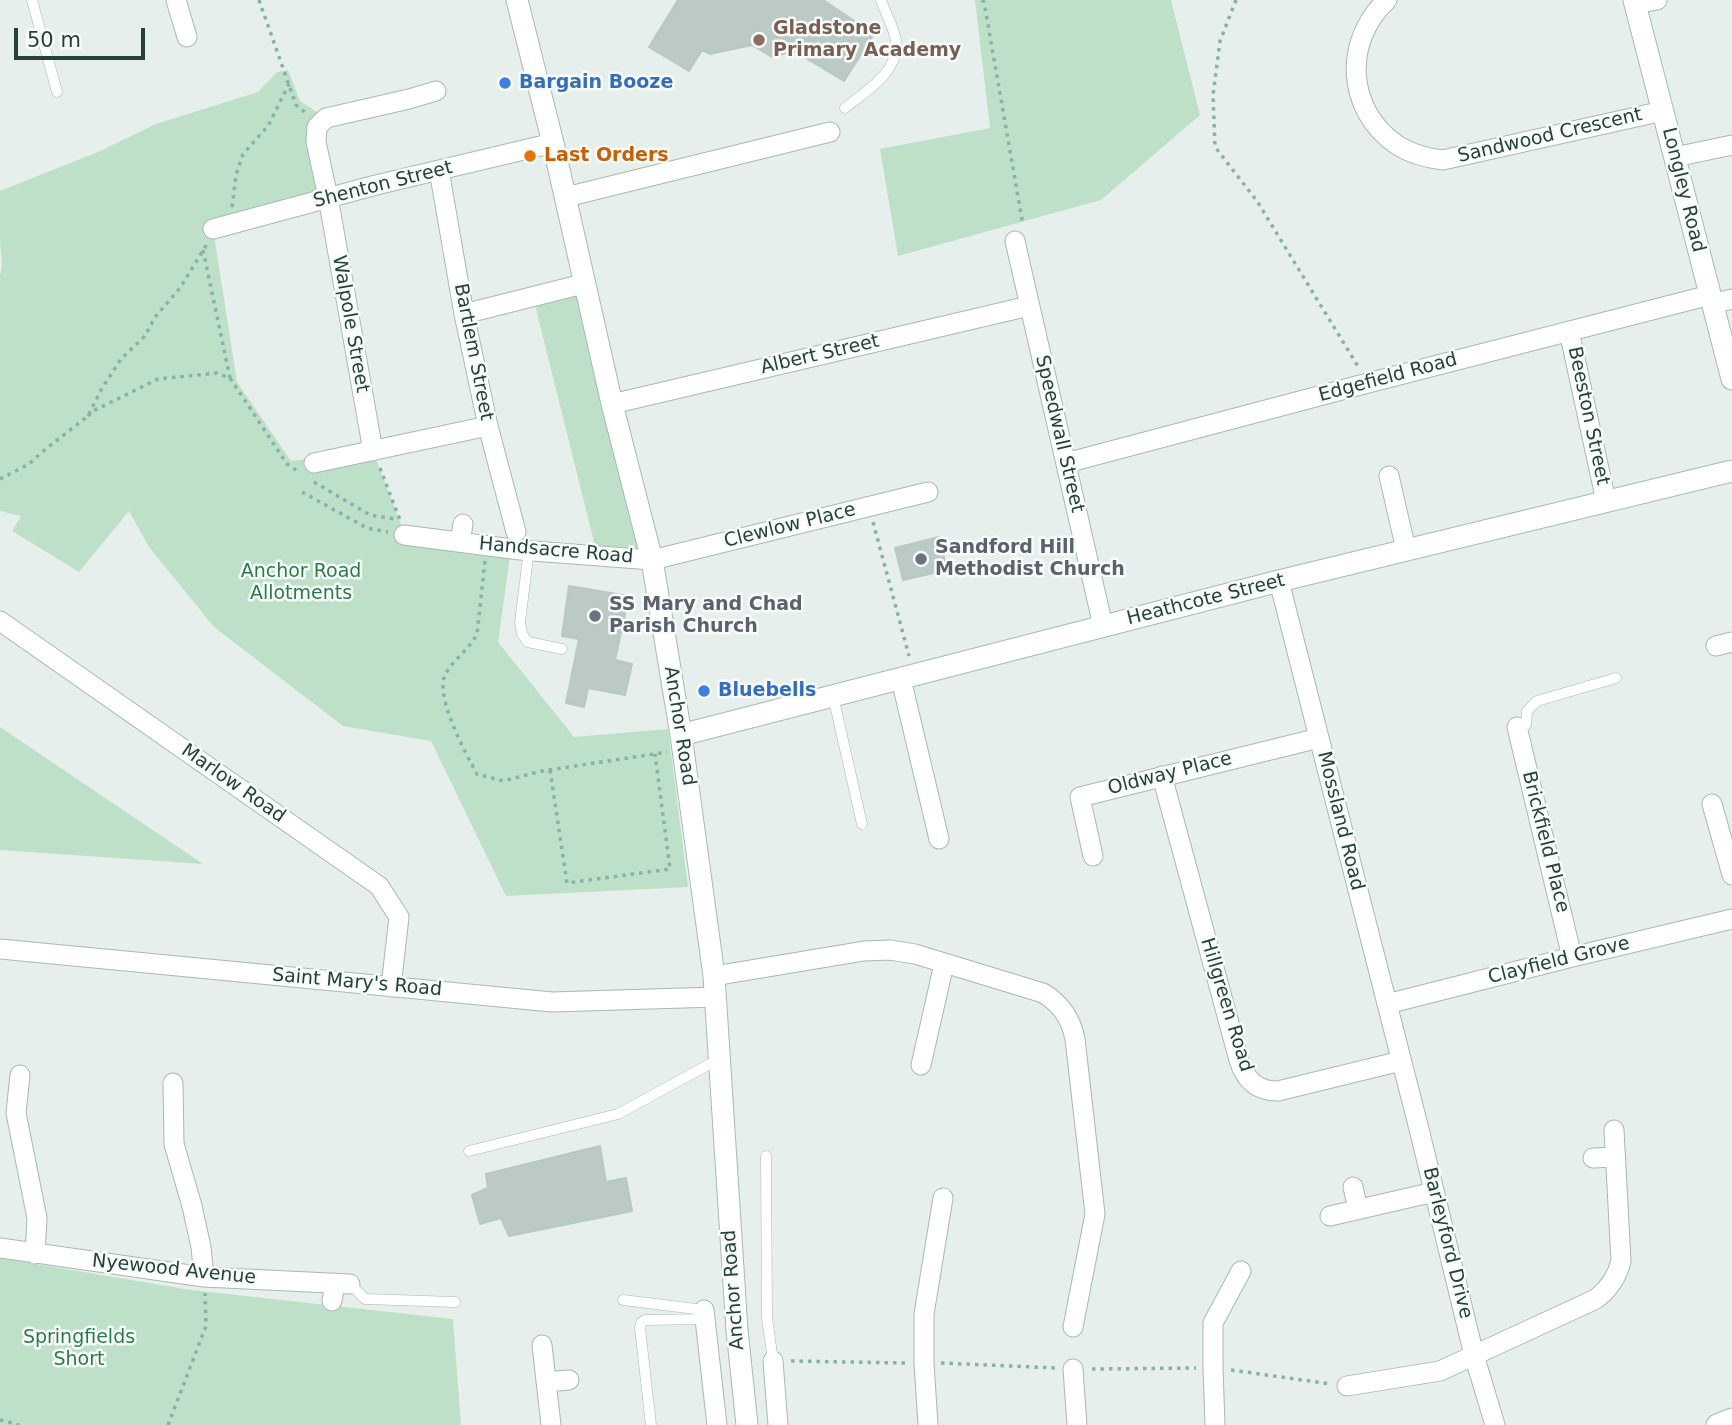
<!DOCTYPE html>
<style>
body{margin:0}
#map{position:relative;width:1732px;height:1425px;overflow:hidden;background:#e6efeb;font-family:"DejaVu Sans",sans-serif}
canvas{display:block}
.scale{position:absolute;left:14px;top:28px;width:131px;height:32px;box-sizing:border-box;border:4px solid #24423a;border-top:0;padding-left:9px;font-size:21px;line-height:24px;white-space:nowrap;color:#24423a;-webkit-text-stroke:5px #f7fbf9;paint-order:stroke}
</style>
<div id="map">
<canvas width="1732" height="1425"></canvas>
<div class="scale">50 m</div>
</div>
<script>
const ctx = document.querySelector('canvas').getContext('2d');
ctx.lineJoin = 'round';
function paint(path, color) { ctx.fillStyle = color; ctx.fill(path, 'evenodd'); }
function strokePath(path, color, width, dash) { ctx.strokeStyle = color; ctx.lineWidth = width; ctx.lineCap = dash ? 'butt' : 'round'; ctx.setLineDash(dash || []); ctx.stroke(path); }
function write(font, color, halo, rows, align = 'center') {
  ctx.font = font + ' "DejaVu Sans",sans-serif'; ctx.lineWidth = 5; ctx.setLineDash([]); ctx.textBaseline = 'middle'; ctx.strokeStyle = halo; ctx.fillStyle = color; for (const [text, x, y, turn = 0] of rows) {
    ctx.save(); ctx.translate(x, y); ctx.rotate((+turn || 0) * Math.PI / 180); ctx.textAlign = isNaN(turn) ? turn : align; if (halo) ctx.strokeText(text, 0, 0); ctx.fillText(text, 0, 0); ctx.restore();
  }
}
paint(new Path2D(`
 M975 0H1171L1200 115 1101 200 898 256 880 149 990 128Z
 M288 70 300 101 326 118 317 127 328 197 213 229 237 382 291 461 373 451 405 535 511 549 498 642 574 737 668 729 688 887 506 896 431 741 343 726 214 627 149 547 129 511 79 572 12 531 21 516 0 511V275L2 265 0 241V191L98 152 156 124 258 92 277 72Z
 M586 286 652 560 599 562 533 297Z
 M0 727 203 864 0 850Z
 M0 1258 191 1290 453 1319 461 1425H0Z`), '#bfe0c8');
const building = new Path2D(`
 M678 0H823L874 34 844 81 794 51 772 57 752 45 710 54 702 50 689 71 649 47Z
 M939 537 947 570 903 580 895 548Z
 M569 586 629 596 615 660 632 664 625 695 588 688 584 707 566 703 579 639 562 636Z
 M600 1146 606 1182 626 1178 632 1211 509 1236 501 1218 480 1224 472 1195 488 1188 486 1174Z`);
paint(building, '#bbcac4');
strokePath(building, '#b8c9c2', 2);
const lane = new Path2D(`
 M32 0 57 92
 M845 108C866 91 904 69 895 36 892 24 885 12 881 0
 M529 550 520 622 522 634 528 642 562 649
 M833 696 862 824
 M1526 725 1527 711 1537 701 1616 678
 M469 1151 618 1114 719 1059
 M766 1156 767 1318 773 1361
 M350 1284 365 1299 455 1302
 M623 1300 704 1310
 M651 1425 640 1328 641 1323 645 1320 706 1319`);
const street = new Path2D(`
 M176 0 187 37
 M1387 0C1343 41 1346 110 1397 145 1411 154 1426 158 1443 160L1663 111
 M1635 4 1657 0
 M1675 157 1732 145
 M439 170 464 314 488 426 516 532
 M566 197 830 132
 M213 229 376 185 553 143
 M1015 241 1103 626
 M1712 304 1732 299
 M464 314 575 286H586
 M1569 331 1606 501
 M612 404 1029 306
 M373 451 328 197 316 142 317 127 326 118 409 99 436 91
 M314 463 488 426
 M1066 463 1368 383 1710 295
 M1389 476 1406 550
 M404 535 520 550 652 560 928 492
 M460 542 463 524
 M1279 581 1419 1129 1474 1355 1495 1425
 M0 621 379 886 399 917 391 987
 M1716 646 1732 642
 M901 679 939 839
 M1517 727 1572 957
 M1162 776 1239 1060C1245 1080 1257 1091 1278 1091L1401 1061
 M1712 804 1732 875
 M1093 856 1080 797 1319 738
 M0 949 552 1002 716 997
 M714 976 864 951 890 950 915 954 1043 993C1061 1004 1071 1018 1075 1039L1095 1214 1073 1327
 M1387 1004 1572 957 1732 919
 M921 1065 944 964
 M20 1075 16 1113 37 1218 35 1254
 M173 1083 174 1144 192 1206 201 1247 204 1277
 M1593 1158 1615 1157
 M1353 1187 1358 1209
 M1330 1216 1434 1192
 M0 1248 204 1277 350 1284
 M332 1301 335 1283
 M704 1310 717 1425
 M542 1345 551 1425
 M773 1361 778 1425
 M1073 1369 1077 1425
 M546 1382 569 1380
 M1347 1386 1440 1371 1596 1299C1609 1289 1617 1278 1621 1261L1614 1130
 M928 1425 924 1363V1314L943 1198
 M1215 1425 1213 1368V1323L1241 1271`);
const secondary = new Path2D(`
 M517 0 553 143 612 404 652 560 681 735 714 976 737 1330 747 1425
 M1634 0 1732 379
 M681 735 1279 581 1732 471
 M1717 1425 1732 1419`);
strokePath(lane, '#a8b8b2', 11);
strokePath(street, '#a8b8b2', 21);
strokePath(secondary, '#a4bbb3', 23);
strokePath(new Path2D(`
 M259 0 296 105 306 113
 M982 0 984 2 1023 225
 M1236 0 1220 41 1213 95 1215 147 1257 201 1359 368
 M232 207 236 175 243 154 268 126 289 84
 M203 250 230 378
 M88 416 93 411 158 379 217 373 230 378 287 464 299 472
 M380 468 400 520
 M0 479 29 464 42 452 88 416 101 390 121 359 145 336 155 317 180 288 207 244
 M314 482 370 515 395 519
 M302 492 367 528 388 532
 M873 522 909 656
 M485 561 477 634C469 650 454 659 446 673 433 694 466 754 477 774L503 781 542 771 667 752
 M550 770 567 883 670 869 655 754
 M791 1361 906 1363
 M941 1363 1056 1368
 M1092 1369 1196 1368
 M1231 1370 1331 1384
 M0 1420 19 1425
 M168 1425 206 1326 205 1293`), '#86b3a5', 3.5, [3.5, 5]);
strokePath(lane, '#fff', 10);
strokePath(street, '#fff', 19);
strokePath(secondary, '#fff', 21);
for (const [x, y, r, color] of [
 [759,40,7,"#8d6e63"],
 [505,83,7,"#3f7fe0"],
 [530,156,7,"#e8710a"],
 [921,559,7,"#6b7280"],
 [595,616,7,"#6b7280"],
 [704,691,7,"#3f7fe0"]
]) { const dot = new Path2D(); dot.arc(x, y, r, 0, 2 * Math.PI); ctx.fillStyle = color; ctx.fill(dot); strokePath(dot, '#f7fbf9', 2.5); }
write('bold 19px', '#785e54', '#f7fbf9', [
 ["Gladstone",773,29],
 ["Primary Academy",773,51]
], 'left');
write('bold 19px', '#366cbe', '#f7fbf9', [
 ["Bargain Booze",519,83],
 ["Bluebells",718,691]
], 'left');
write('19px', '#24423a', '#f7fbf9', [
 ["Sandwood Crescent",1550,136,-13],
 ["Shenton Street",383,185,-14],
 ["Longley Road",1683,190,76],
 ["Walpole Street",350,324,80],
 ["Bartlem Street",473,352,79],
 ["Albert Street",820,355,-13],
 ["Edgefield Road",1388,378,-15],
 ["Beeston Street",1588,416,78],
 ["Speedwall Street",1059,434,77],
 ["Clewlow Place",790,526,-14],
 ["Handsacre Road",556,551,5],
 ["Heathcote Street",1206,600,-14],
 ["Anchor Road",679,726,81],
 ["Oldway Place",1170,774,-14],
 ["Marlow Road",233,784,35],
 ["Mossland Road",1340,821,76],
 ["Brickfield Place",1545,842,76],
 ["Clayfield Grove",1559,961,-14],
 ["Saint Mary's Road",357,983,5],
 ["Hillgreen Road",1226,1005,73],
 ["Barleyford Drive",1447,1243,76],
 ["Nyewood Avenue",174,1270,6],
 ["Anchor Road",734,1290,-94]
]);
write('bold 19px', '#c56008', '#f7fbf9', [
 ["Last Orders",544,156]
], 'left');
write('bold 19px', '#5b616d', '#f7fbf9', [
 ["Sandford Hill",935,548],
 ["Methodist Church",935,570],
 ["SS Mary and Chad",609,605],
 ["Parish Church",609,627]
], 'left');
write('19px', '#2d7a4b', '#f7fbf9', [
 ["Anchor Road",301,572],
 ["Allotments",301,594],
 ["Springfields",79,1338],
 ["Short",79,1360]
]);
</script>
